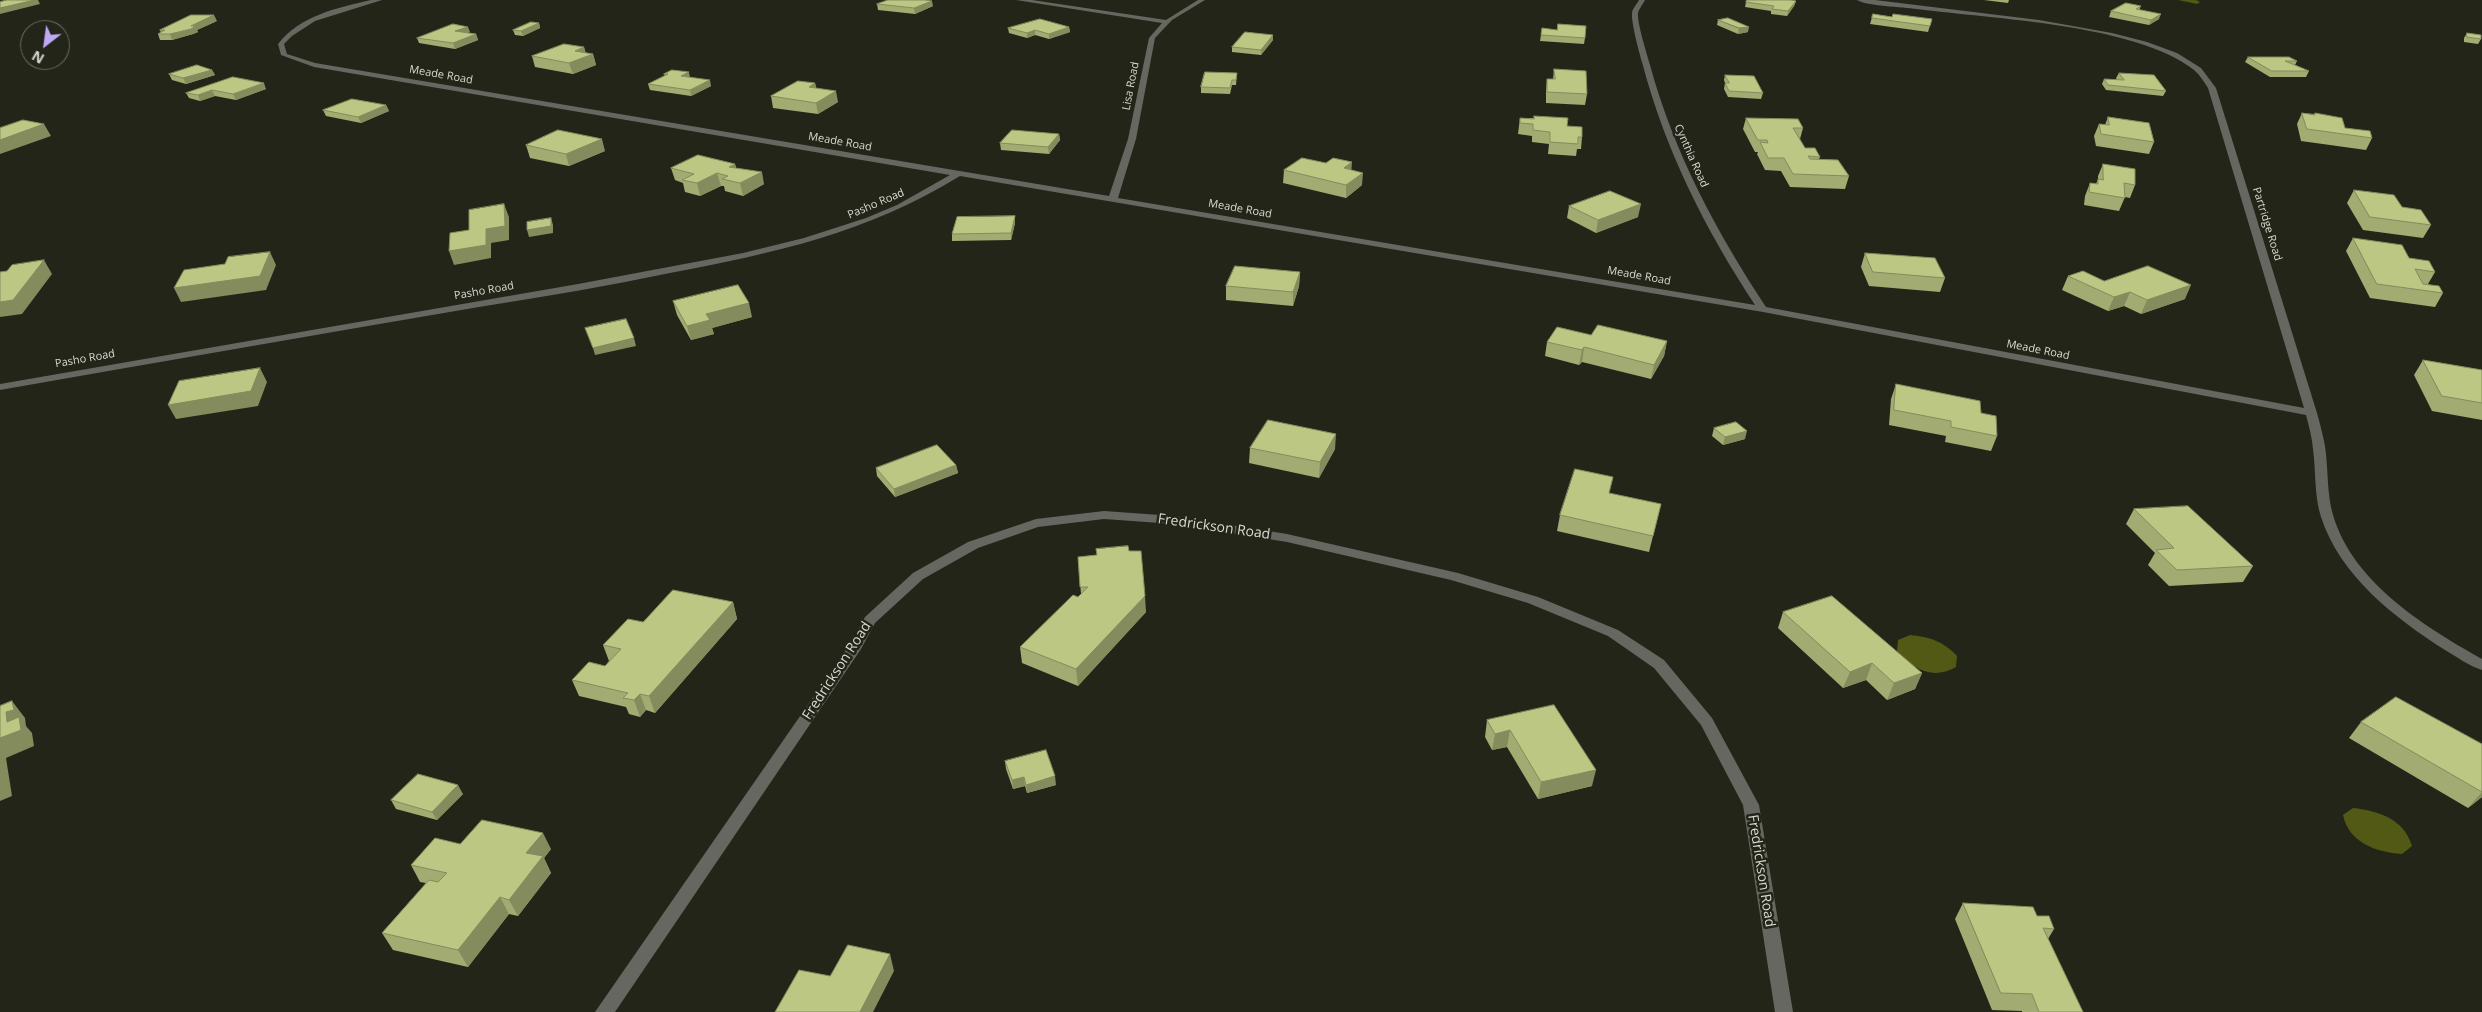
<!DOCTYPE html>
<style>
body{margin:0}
#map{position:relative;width:2482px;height:1012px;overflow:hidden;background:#232519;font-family:"Open Sans",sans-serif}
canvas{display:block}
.north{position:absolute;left:20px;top:20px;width:50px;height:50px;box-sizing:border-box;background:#232519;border:1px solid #6c6d63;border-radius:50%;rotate:210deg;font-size:14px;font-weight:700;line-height:20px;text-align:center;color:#d9dad2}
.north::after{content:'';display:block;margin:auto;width:18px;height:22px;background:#bea9f5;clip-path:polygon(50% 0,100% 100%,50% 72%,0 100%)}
</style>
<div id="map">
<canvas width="2482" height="1012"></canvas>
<div class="north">N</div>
</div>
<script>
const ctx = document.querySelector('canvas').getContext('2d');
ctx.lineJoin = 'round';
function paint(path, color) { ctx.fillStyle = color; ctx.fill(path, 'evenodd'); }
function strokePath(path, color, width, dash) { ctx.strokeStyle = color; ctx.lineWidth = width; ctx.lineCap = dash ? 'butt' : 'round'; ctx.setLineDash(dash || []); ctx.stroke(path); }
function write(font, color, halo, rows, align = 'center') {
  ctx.font = font + ' "Open Sans",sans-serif'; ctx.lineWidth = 5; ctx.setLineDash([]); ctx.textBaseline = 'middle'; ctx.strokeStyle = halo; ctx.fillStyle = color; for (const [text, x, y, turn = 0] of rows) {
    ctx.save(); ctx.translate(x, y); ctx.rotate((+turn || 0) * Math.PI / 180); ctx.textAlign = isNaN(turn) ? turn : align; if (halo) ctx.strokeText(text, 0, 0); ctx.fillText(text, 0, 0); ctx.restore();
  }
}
paint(new Path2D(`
 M1910 635C1930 637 1943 641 1957 656L1956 667C1933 680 1914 670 1897 651L1898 640Z
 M2353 808C2379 811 2404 819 2412 846L2402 854C2376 852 2349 843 2343 815Z`), '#515915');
paint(new Path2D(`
 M2178 0H2196L2200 2 2197 4Z`), '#515915');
paint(new Path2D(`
 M371 0H382L315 21 292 36 284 44 287 54 315 63 1109 196 1128 139 1149 38 1162 23 1016 0H1032L1166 20 1198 0H1205L1172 20 1155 38 1136 139 1118 198 1755 305C1705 229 1665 150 1642 62 1639 52 1631 22 1632 13 1632 9 1637 4 1639 0H1645C1643 4 1639 9 1638 13 1637 23 1647 54 1650 65 1674 153 1716 231 1766 307L2304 408 2208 88C2204 82 2200 75 2194 70 2136 24 1992 19 1917 9 1903 7 1866 6 1857 0H1875L2039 20 2112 33 2147 42 2177 53 2201 68 2216 88 2317 413C2320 424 2323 435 2325 446 2328 466 2327 487 2331 507 2347 579 2422 625 2482 659V670C2469 666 2457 657 2445 650 2395 618 2340 576 2321 517 2314 495 2316 471 2313 449 2312 438 2309 426 2306 415L1763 312 960 176C867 233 775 253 670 273 607 286 543 297 479 307 319 334 160 362 0 390V384L578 284 743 253 804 238 866 218 897 205 950 175 314 67 281 55 278 44C301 15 337 8 371 0Z
 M1104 511 1174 516 1287 534 1458 573 1538 597 1618 630 1664 660 1712 718 1759 805 1793 1012H1775L1743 805 1701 725 1654 668 1608 636 1528 603 1451 580 1287 542 1174 524 1104 519 1038 527 978 548 923 579 875 623 861 649 615 1012H595L850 644 865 617 913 573 968 542 1036 519Z`), '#656760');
paint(new Path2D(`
 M1984 0H2009L2008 3Z
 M1796 1 1794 6 1787 16 1771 14V11L1745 7 1746 2Z
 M877 4 933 6 915 14 878 10Z
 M2141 6 2139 10 2159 19 2149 25 2109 17 2111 11Z
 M1873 14 1892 17 1932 19 1928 32 1870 24Z
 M1718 20 1748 32 1738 34 1717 25Z
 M217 21 197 30 198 32 193 34 172 40H160L158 34 161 33 160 30Z
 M539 23 540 28 523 36 515 35 513 30Z
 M1069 27 1070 32 1049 39 1035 35 1027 38 1009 33 1008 28Z
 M1542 28 1585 38 1584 44 1540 41Z
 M470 32 467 33 476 34 478 40 455 49 419 43 417 38Z
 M2467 33 2481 39 2478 44 2464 42V38Z
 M1273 35V40L1261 55 1232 52V47Z
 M584 47 585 53 593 54 596 65 573 74 535 67 532 56Z
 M2248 57 2297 61 2295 65 2309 71 2306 77H2270L2245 62Z
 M1554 69 1587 94 1585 105 1546 103V90L1547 79H1553Z
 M212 70 215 75 186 84 172 80 169 74Z
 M1237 73 1236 85H1232L1230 94 1201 93V87Z
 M2119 73 2166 91 2163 96 2106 90 2102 84 2104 79 2117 80 2116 78Z
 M664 74 690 77 711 86 691 96 650 90 648 84 665 76Z
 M1725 75 1763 93 1761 99 1728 97 1724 89 1725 83 1724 80Z
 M233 77 266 89 236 100 215 96 200 101 189 98 186 93Z
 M815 83 816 88 838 102 818 114 773 108 771 96Z
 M386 105 389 111 361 123 326 116 323 110Z
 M2302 113 2314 114 2315 113 2345 128 2372 138 2366 150 2301 141 2297 124Z
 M1534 116 1567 126 1582 137 1581 149H1577L1576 156 1548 154 1549 144 1532 142V136L1518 134 1520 118H1534Z
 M2108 117 2154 142 2149 154 2096 146 2094 136 2099 124 2105 125Z
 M1746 118 1803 128 1800 139 1805 148 1820 157 1819 159 1849 176 1845 189 1790 187 1781 171 1765 170 1757 154 1758 152H1755L1743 129Z
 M1059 134 1060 140 1049 154 1001 150 1000 143Z
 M526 145 605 151 569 166 530 158Z
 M735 164 736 168 764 184 743 196 725 191 724 186H721L700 196 685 192 683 183 675 180 671 168Z
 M2103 164 2135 185 2130 198 2125 197 2119 211 2084 205 2085 196 2090 183 2096 184 2098 179V176Z
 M1284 170H1351L1362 185 1346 198 1283 183Z
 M2354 190 2402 207 2431 225 2423 238 2363 230 2347 203Z
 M1569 206 1638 217 1596 233 1567 218Z
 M1015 216V223L1011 240 952 241V234Z
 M2353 238 2409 258 2435 272 2428 284 2443 293 2435 307 2370 298 2346 251Z
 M1865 253 1945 278 1940 292 1869 286 1861 267Z
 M1300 272 1299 286 1293 306 1226 300V286Z
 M2068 276 2104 281 2185 299 2141 314 2124 306 2108 311 2062 290Z
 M673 301 752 317 712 328 714 334 691 340 677 315Z
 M1591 335 1667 341 1664 356 1651 379 1582 362 1579 365 1545 356 1547 342Z
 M2423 360 2482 370V420L2432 411 2414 375Z
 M1896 384 1981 413 1997 436 1991 451 1945 442 1946 436 1889 425 1891 399Z
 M1714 428 1745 439 1723 445 1712 436Z
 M1250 448 1335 449 1319 478 1249 463Z
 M956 465 958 473 895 497 877 476 876 468Z
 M1661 504 1649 552 1557 531 1560 515Z
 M2134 509 2253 566 2243 582 2169 586 2148 565 2155 553 2126 524Z
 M1129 551 1146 612 1078 686 1022 663 1020 647 1081 594 1078 557Z
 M733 602 737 619 655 713 646 710 640 717 629 714 626 707 579 696 572 680 605 666 609 661 603 645 643 622Z
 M1783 612 1922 673 1915 689 1887 700 1866 680 1843 688 1778 628Z
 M1554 705 1592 786 1538 799 1507 747 1492 750 1485 737 1487 720Z
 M2361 722 2482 744V797L2468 808 2349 738Z
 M1005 761 1056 785 1027 793 1025 786 1013 789 1006 769Z
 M463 794 437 820 396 809 391 800Z
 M460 844 551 849 544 858 551 873 518 916 509 914 468 967 393 950 382 933 426 883 420 882 411 865Z
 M1963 903 2037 916 2054 929 2048 939 2083 1012H2022V1011L1992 1010 1955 919Z`), '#a2ab71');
paint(new Path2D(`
 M35 0H38L40 4 0 14V8Z
 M932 1 933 6 915 14 914 8Z
 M1796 1 1794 6 1787 16 1788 11Z
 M2161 14 2159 19 2149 25 2151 20Z
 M214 15 217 21 197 30 198 32 193 34 172 40 170 34 191 26Z
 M539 23 540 28 523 36 521 31Z
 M468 27 470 32 457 37 455 31Z
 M1069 27 1070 32 1049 39V34Z
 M1749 27 1748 32 1738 34 1739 28Z
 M1035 30V35L1027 38V33Z
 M476 34 478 40 455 49 453 43Z
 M1273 35V40L1261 55V50Z
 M584 47 587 56 593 54 596 65 573 74 569 63 575 51Z
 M212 70 215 75 186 84 183 78Z
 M689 72 690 78 681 76Z
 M710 80 711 86 691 96 690 90Z
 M264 83 266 89 236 100 233 94Z
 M815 83 818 95 809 87Z
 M212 90 215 96 200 101 198 95Z
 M836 91 838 102 818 114 816 103Z
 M386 105 389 111 361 123 358 117Z
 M44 124 51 136 0 154V140Z
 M1059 134 1060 140 1049 154 1048 147Z
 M602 139 605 151 569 166 566 154Z
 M1352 162 1351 175 1344 168Z
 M735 164 738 176 729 167Z
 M762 172 764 184 743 196 740 183Z
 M717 173 721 186 700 196 697 183Z
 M1363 173 1362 185 1346 198V185Z
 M504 204 509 217V240L491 243V258L454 265 449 251 486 229Z
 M1641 204 1638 217 1596 233 1598 220Z
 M1015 216V223L1011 240V233Z
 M551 218 553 225V233L529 237 527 230Z
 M270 252 276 265 266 290 181 302 174 288Z
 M44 260 52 274 22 314 0 317V302Z
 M1300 272 1299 286 1293 306V292Z
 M2191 285 2185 299 2141 314 2147 300Z
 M2130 292 2124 306 2108 311 2114 297Z
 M749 303 752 317 712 328 714 334 691 340 687 326 706 314Z
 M634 338 636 346 595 355 593 348Z
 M1667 341 1664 356 1651 379 1654 365Z
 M1584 347 1582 362 1579 365 1582 350Z
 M260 368 267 382 258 406 176 419 168 405Z
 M1747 431 1745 439 1723 445 1725 437Z
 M1336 434 1335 449 1319 478 1320 462Z
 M956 465 958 473 895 497 894 489Z
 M1145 596 1146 612 1078 686 1076 669Z
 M733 602 737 619 655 713 649 696Z
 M1872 663 1866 680 1843 688 1850 672Z
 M1922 673 1915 689 1887 700 1894 683Z
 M640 694 646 710 640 717 634 700Z
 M12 701 25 718 26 726 32 733 34 746 6 758 12 796 0 801V738L6 712Z
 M1510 730 1507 747 1492 750 1495 734Z
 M1596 770 1592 786 1538 799 1541 782Z
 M1055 776 1056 785 1027 793 1026 785Z
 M1024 777 1025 786 1013 789 1012 780Z
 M458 785 463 794 437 820 432 812Z
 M2482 792V797L2468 808Z
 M543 833 551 849 544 858 551 873 518 916 509 900 526 853Z
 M500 897 509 914 468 967 458 950Z
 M890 954 894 971 873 1012H860Z`), '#848b5c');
const building = new Path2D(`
 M7 0H35L0 8V2Z
 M888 0H925L932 1 914 8 877 4Z
 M1747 0H1791L1796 1 1788 11 1772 9 1774 6 1746 2Z
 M2126 3 2141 6 2136 9 2161 14 2151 20 2111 11Z
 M1873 14 1892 17 1893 14 1932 19 1930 26 1872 18Z
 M191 15H214L191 26H196L191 29 170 34H158L165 30H160Z
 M1728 18 1749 27 1739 28 1718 20Z
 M1040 19 1069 27 1049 34 1035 30 1027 33 1008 28Z
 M531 22 539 23 521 31 513 30Z
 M453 24 468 27 455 31 476 34 453 43 417 38Z
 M1558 24 1586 26 1585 38 1541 35 1542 28 1557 30Z
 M1245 32 1273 35 1261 50 1232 47Z
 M2467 33 2481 35V39L2467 37Z
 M564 44 584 47 575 51 593 54 569 63 532 56Z
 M2248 57H2289L2297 61H2285L2309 71H2272Z
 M197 65 212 70 183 78 169 74Z
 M1554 69 1586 71 1587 94 1547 92V79H1555Z
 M672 70 689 72 681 76 710 80 690 90 648 84 668 74H664Z
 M1205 72 1237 73 1236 80H1232L1230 88 1201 87Z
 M2119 73 2154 75 2166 91 2108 85 2104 79 2124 80Z
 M1725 75 1754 76 1763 93 1729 91 1725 83H1729Z
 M233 77 264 83 233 94 212 90 198 95 186 93Z
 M798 81 815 83 809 87 836 91 816 103 771 96Z
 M352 99 386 105 358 117 323 110Z
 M2302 113 2315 115V113L2342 118 2345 128 2370 131 2372 138 2307 129Z
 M1534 116 1568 118 1567 126 1582 127V137H1578V144L1550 142V132L1533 130V124L1520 123V118L1534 119Z
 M2108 117 2149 123 2154 142 2101 134 2099 124 2109 125Z
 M1746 118 1798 119 1803 128H1793L1805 148H1815L1820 157 1808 156 1810 159 1838 160 1849 176 1793 174 1784 158H1768L1760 142 1768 143 1767 140H1758Z
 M23 120 44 124 0 140V128Z
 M558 130 602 139 566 154 526 145Z
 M1012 130 1059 134 1048 147 1000 143Z
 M698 155 735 164 729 167 762 172 740 183 722 179 728 176 717 173 697 183 682 180 694 174 671 168Z
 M1302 158 1326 163 1333 158 1352 162 1344 168 1363 173 1346 185 1284 170Z
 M2103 164 2135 169V185L2124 183 2125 198 2089 192 2090 183 2098 184V179L2103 180Z
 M2354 190 2394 195 2402 207 2421 210 2431 225 2370 217Z
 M1610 191 1641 204 1598 220 1569 206Z
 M504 204 505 226 486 229V245L449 251 450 233 469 230V210Z
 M1015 216 1011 233 952 234 957 217Z
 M551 218V226L527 230V222Z
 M2353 238 2402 245 2409 258 2429 261 2435 272 2415 269 2423 284 2439 286 2443 293 2377 284Z
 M270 252 260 276 174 288 184 270 225 264 228 257Z
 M1865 253 1935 258 1945 278 1873 272Z
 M44 260 13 300 0 302V272L7 271 12 265Z
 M1235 266 1300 272 1293 292 1226 286Z
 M2148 266 2191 285 2147 300 2130 292 2114 297 2068 276 2083 271 2104 281Z
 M738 285 749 303 706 314 710 320 687 326 673 301Z
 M626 319 634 338 593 348 585 328Z
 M1598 325 1667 341 1654 365 1584 347 1582 350 1547 342 1557 327 1591 335Z
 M2423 360 2482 370V403L2442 396Z
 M260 368 251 391 168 405 179 381Z
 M1896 384 1980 401 1981 413 1996 416 1997 436 1951 427V421L1894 410Z
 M1268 420 1336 434 1320 462 1250 448Z
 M1736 422 1747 431 1725 437 1714 428Z
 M937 445 956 465 894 489 876 468Z
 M1575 469 1613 477 1609 493 1661 504 1653 536 1560 515Z
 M2188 506 2253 566 2177 570 2156 550 2174 548 2134 509Z
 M1128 546 1129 551H1141L1145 596 1076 669 1020 647 1073 595 1078 597 1088 587H1080L1078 557 1097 555 1096 549Z
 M673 590 733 602 649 696 640 694 634 700 623 698 628 693 572 680 589 662 605 666 621 649 603 645 628 619 643 622Z
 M1832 596 1922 673 1894 683 1872 663 1850 672 1783 612Z
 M2396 697 2482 744V792L2361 722Z
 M12 701 14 710 6 712 7 722 19 717 21 730 0 738V706Z
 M1554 705 1596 770 1541 782 1510 730 1495 734 1487 720Z
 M1046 750 1055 776 1026 785 1024 777 1012 780 1005 761Z
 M418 774 458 785 432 812 391 800Z
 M482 820 543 833 526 853 543 856 509 900 500 897 458 950 382 933 429 880 438 882 447 873 411 865 435 838 460 844Z
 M1963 903 2033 907 2037 916H2049L2054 929 2043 928 2083 1012H2039L2032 994 2001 993Z
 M848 945 890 954 860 1012H775L799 970 830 976Z`);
paint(building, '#bcc783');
strokePath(building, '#848b5c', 1);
write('11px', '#d9dad2', '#232519', [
 ["Meade Road",441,75,10],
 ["Lisa Road",1131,86,-79],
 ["Meade Road",840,142,10],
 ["Cynthia Road",1691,156,66],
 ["Pasho Road",876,204,-23],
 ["Meade Road",1240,209,10],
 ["Partridge Road",2267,224,73],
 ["Meade Road",1639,276,10],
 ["Pasho Road",484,291,-10],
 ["Meade Road",2038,350,11],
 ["Pasho Road",85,359,-10]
]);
write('14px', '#d9dad2', '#232519', [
 ["Fredrickson Road",1214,527,8],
 ["Fredrickson Road",837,671,-57],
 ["Fredrickson Road",1761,871,81]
]);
</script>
